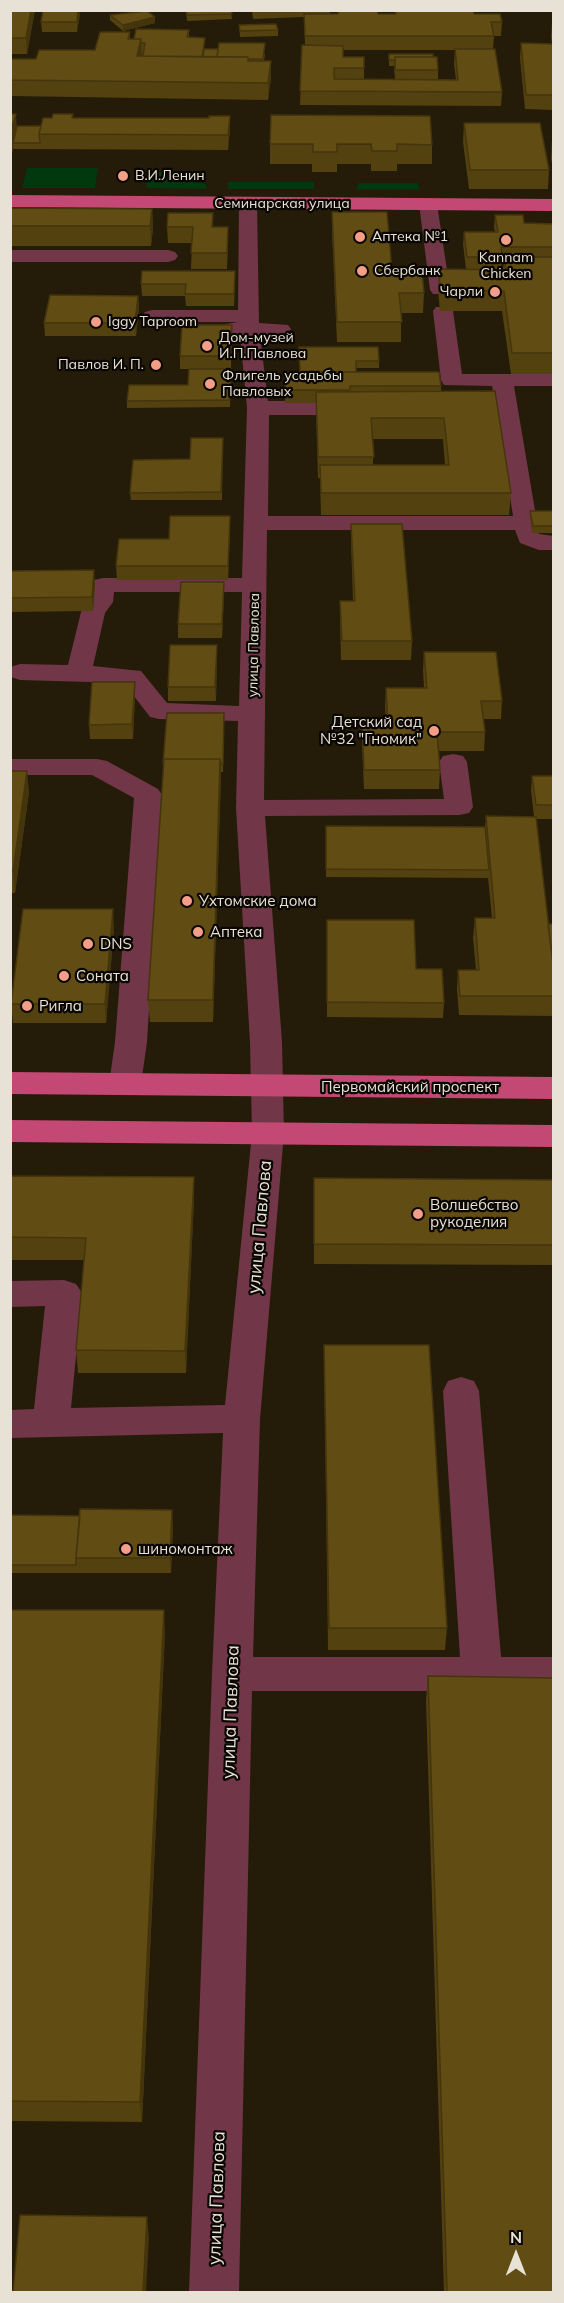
<!DOCTYPE html>
<meta charset="utf-8">
<style>
body{margin:0}
#map{position:relative;width:564px;height:2303px;overflow:hidden;background:#241c08;font-family:Mulish,sans-serif}
canvas{display:block}
.frame{position:absolute;inset:0;border:12px solid #e8e2d6;pointer-events:none}
.north{position:absolute;left:486px;top:2225px;width:60px;height:60px;-webkit-text-stroke:4px #0a0702;paint-order:stroke;rotate:0deg;font-size:16px;font-weight:700;line-height:24px;text-align:center;color:#e8e2d6}
.north::after{content:'';display:block;margin:auto;width:21px;height:27px;background:#e8e2d6;clip-path:polygon(50% 0,100% 100%,50% 72%,0 100%)}
</style>
<div id="map">
<canvas width="564" height="2303"></canvas>
<div class="frame"></div>
<div class="north">N</div>
</div>
<script>
const ctx = document.querySelector('canvas').getContext('2d');
ctx.lineJoin = 'round';
function paint(path, color) { ctx.fillStyle = color; ctx.fill(path, 'evenodd'); }
function strokePath(path, color, width, dash) { ctx.strokeStyle = color; ctx.lineWidth = width; ctx.lineCap = dash ? 'butt' : 'round'; ctx.setLineDash(dash || []); ctx.stroke(path); }
function write(font, color, halo, rows, align = 'center') {
  ctx.font = font + ' Mulish,sans-serif'; ctx.lineWidth = 4.5; ctx.setLineDash([]); ctx.textBaseline = 'middle'; ctx.strokeStyle = halo; ctx.fillStyle = color; for (const [text, x, y, turn = 0] of rows) {
    ctx.save(); ctx.translate(x, y); ctx.rotate((+turn || 0) * Math.PI / 180); ctx.textAlign = isNaN(turn) ? turn : align; if (halo) ctx.strokeText(text, 0, 0); ctx.fillText(text, 0, 0); ctx.restore();
  }
}
paint(new Path2D(`
 M27 168H98L95 188H22Z
 M148 169 206 184V189L146 188Z
 M228 182H314V189H228Z
 M358 183H418L419 190H357Z`), '#01380d');
paint(new Path2D(`
 M248 198 255 200 257 204 259 323 288 325 291 329 288 333 260 335 268 401H361L369 403 372 408 369 413 361 415H269L268 516H513L497 414 477 412 474 407 477 402 495 400 492 386 444 385 441 380 433 311 436 307H450L453 311 462 374H554V386H514L539 534 554 536V550H539L520 543 515 530H267L264 800 444 799 439 762 443 756 453 754 463 756 467 762 473 807 469 813 459 815 265 816 282 1042 284 1133 260 1419 253 1657H460L443 1391 448 1381 461 1377 474 1381 479 1391 501 1657H554V1691H252L239 2292H189L212 1674 223 1433 10 1438V1410L34 1409 45 1306 10 1307V1281L64 1280 76 1284 82 1293 71 1408 225 1405 252 1133 250 1042 236 808 238 721 159 719 150 717 124 683 20 680 11 677 10 667 20 664 68 665 81 612 89 601 91 585 94 580 103 578H242L247 408 240 335 221 333 218 329 221 325 238 322H152L145 320 142 316 145 312 152 310H238L239 204 241 200ZM114 592H242L239 706 167 703 141 671 93 666 105 613 113 602Z
 M428 198 435 200 437 204 450 290 447 294H433L430 290 419 204 421 200Z
 M10 250H168L175 252 178 256 175 260 168 262H10Z
 M10 759H97L107 761 158 789 162 795 147 1042 141 1084 136 1091 125 1095 114 1091 109 1084 115 1042 134 798 92 775H10Z`), '#713648');
paint(new Path2D(`
 M10 195 554 199V211L10 207Z
 M10 1072 554 1077V1099L10 1094Z
 M10 1120 554 1125V1147L10 1142Z`), '#c34873');
paint(new Path2D(`
 M10 10H35L27 54H10Z
 M43 10H79L77 32H42L41 22Z
 M178 10H244L243 12H231L232 19 187 21 186 11Z
 M252 10H377L378 14H395V10H473L474 14 502 22 501 36H494L493 49 502 92 501 106 300 105 302 45H305L304 17 253 19ZM330 12H337V14H330ZM343 50H455L454 64 456 80 438 79V70L433 57 389 54V66H394L395 79H364V68L343 57Z
 M110 15 155 23 123 31 110 20Z
 M552 23H554V110L525 109 520 58 521 43 552 44 551 37Z
 M239 25 278 30V36L240 37Z
 M189 30V37L205 49 265 54 264 61 271 78 268 100 10 96V59H36L95 50 130 32V39H134Z
 M10 114 17 126H41L73 118H209L230 116V130L228 150 13 149 10 159Z
 M464 123 549 170 548 189H469L463 142Z
 M552 140H554V172L551 159Z
 M270 144 432 145V164H397V171H371V164H337V172H312V164H270Z
 M10 208 152 209 153 228 151 246H10Z
 M332 212 392 271 424 293 423 313H401V342H337L332 232Z
 M213 213V227H228L227 269H191L192 243H168L167 227Z
 M495 215 524 223 554 224V374H511L502 311H440L438 290 439 269 503 270 504 259H502L501 269H466L463 244 464 232H495L494 227Z
 M235 283 234 306H186L185 296H142L141 284Z
 M138 296 139 308 136 336H45L44 323Z
 M232 325 231 369H180V356Z
 M299 347 379 361V368H356V372L441 386V391L511 493 509 515H321L320 478H318L316 403H285V372H300ZM373 439H443L445 465H373Z
 M231 369 230 407 127 408V401L188 385Z
 M223 438 222 500H131L130 493 190 459Z
 M530 511H554V533H532L530 518Z
 M351 524 412 641 411 660H341L340 619V601H353L351 542Z
 M230 529 228 580H117L116 566 169 539Z
 M10 571 95 584 93 611 10 612Z
 M224 596 222 638H178V624Z
 M217 645 216 701H168V687Z
 M424 652 502 701 501 719H483L485 732 484 751H439L440 770 439 789H364L362 744V725H386L385 707 386 688H424L423 670Z
 M135 682V696L133 739H90L89 725Z
 M224 713 223 772H221L213 1022H150L148 1000Z
 M10 771 29 792 15 893H10Z
 M532 776H554V819H536L548 924H554V1016L459 1015 457 989 458 970H476L473 938 475 918H492L488 877V878L326 877V826L485 827 486 816 534 817 531 790Z
 M327 920 416 969 444 1003 443 1018 327 1017Z
 M114 928 106 1023H13L11 1004Z
 M10 1176 194 1177V1199L186 1373H78L76 1350 84 1260H10Z
 M314 1178 554 1180V1265L314 1264Z
 M324 1345 447 1628 445 1650H328Z
 M10 1515 173 1525 171 1573H10Z
 M10 1610 165 1632 142 2122 10 2121Z
 M428 1676 554 2292H444L426 1700Z`), '#534110');
paint(new Path2D(`
 M31 10H35L27 54 26 38Z
 M78 10H79L80 15 77 32V22Z
 M155 17V23L123 31V25Z
 M141 39 142 55 138 72 137 56Z
 M271 61V78L268 100V83Z
 M16 114 17 132 13 143V149L10 159V134Z
 M230 116V130L228 150V135Z
 M152 209 153 228 151 246 150 226Z
 M228 227V243L227 269V253Z
 M138 296 139 308 136 336 135 323Z
 M230 516V529L228 580V566Z
 M94 570 95 584 93 611 92 597Z
 M224 582V596L222 638V624Z
 M217 645V659L216 701 215 687Z
 M135 682V696L133 739 132 724Z
 M220 759 221 780 213 1022V1000Z
 M27 771 29 792 15 893 13 871Z
 M113 909 114 928 106 1023 105 1004Z
 M194 1177V1199L186 1373 185 1351Z
 M172 1510 173 1525 171 1573 170 1558Z
 M164 1610 165 1632 142 2122 140 2102Z
 M147 2217 149 2238 146 2292H143Z`), '#44350d');
const building = new Path2D(`
 M10 10H31L26 38H10Z
 M43 10H78L77 22H41Z
 M186 10H231L232 14 187 15Z
 M338 10H377L378 14H396L395 10H473L474 14H500L502 22H491L494 36H305L304 14H338Z
 M147 11 155 17 123 25 110 15Z
 M276 24 278 30 240 31 239 25Z
 M136 29 189 30 187 37 205 38 202 57 143 56 145 43H141V39H134Z
 M100 32H130L128 39H141L137 56 248 57V61H271L268 83 10 80V59H36L39 50H95Z
 M219 43H265L263 59H248V57H217Z
 M521 43 554 44V95H526Z
 M302 45 343 46V57H364V68H334V79L458 80 455 49H495L502 92 300 91Z
 M204 49H218L217 57H203Z
 M389 54H433V57H395V60H389Z
 M395 57H437L438 70H395Z
 M10 114H16L10 134Z
 M53 114H73L72 118H209V116H230L228 135 39 134 43 118H52Z
 M271 115 430 116 432 145 397 144V151H372L371 144H337V152H313V144H270Z
 M464 123H540L549 170H470Z
 M17 126H41L39 134 40 143H13Z
 M10 208 152 209 150 226H10Z
 M332 212H387L392 271H422L424 293H399L402 322H337Z
 M168 213H213L212 227H228L227 253H191L193 227H167Z
 M495 215H523L524 223 554 224V247H501L502 257H467L464 232H498Z
 M504 257H553L554 353H512L504 291 440 290 439 269 506 270Z
 M142 271H235L234 294H185L186 284H141Z
 M50 295 138 296 135 323H44Z
 M182 325H232L230 356H180Z
 M299 347H378L379 361H356V372H300Z
 M189 369H231L230 400 127 401 129 385H188Z
 M285 372H439L441 386H350V390H285Z
 M495 391 511 493H321L320 465H449L444 418H371L374 457H318L316 392Z
 M191 438H223L221 492 130 493 133 460 190 459Z
 M530 511H554V526H533Z
 M170 516H230L228 566H116L119 539H169Z
 M351 524H402L412 641H342L340 601H355Z
 M94 570 92 597 10 598V571Z
 M181 582H224L222 624H178Z
 M170 645H217L215 687H168Z
 M424 652H496L502 701H481L485 732H437L440 770H364L362 725H388L386 688H427Z
 M92 682H135L132 724 89 725Z
 M167 713H224L223 764H221L220 759H164L163 764Z
 M164 759H220L213 1000H148Z
 M10 771H27L13 871H10Z
 M532 776H554V805H536Z
 M486 816 536 817 554 972V996H460L458 970H479L475 918H495Z
 M326 826 485 827 489 870 326 869Z
 M23 909H113L105 1004H11Z
 M327 920H414L416 969H442L444 1003 327 1002Z
 M548 924H554V972Z
 M10 1176 194 1177 185 1351 76 1350 86 1238 10 1237Z
 M314 1178 554 1180V1245L314 1244Z
 M324 1345H429L447 1628H329Z
 M80 1509 172 1510 170 1558H76Z
 M10 1515 80 1516 76 1558V1565H10Z
 M10 1610H164L140 2102 10 2101Z
 M428 1676 554 1678V2292H447Z
 M20 2215 147 2217 143 2292H13Z`);
paint(building, '#614c13');
strokePath(building, '#44350d', 1.5);
for (const [x, y, r, color] of [
 [123,176,6,"#f49e87"],
 [360,237,6,"#f49e87"],
 [506,240,6,"#f49e87"],
 [362,271,6,"#f49e87"],
 [495,292,6,"#f49e87"],
 [96,322,6,"#f49e87"],
 [207,346,6,"#f49e87"],
 [156,365,6,"#f49e87"],
 [210,384,6,"#f49e87"],
 [434,731,6,"#f49e87"],
 [187,901,6,"#f49e87"],
 [198,932,6,"#f49e87"],
 [88,944,6,"#f49e87"],
 [64,976,6,"#f49e87"],
 [27,1006,6,"#f49e87"],
 [418,1214,6,"#f49e87"],
 [126,1549,6,"#f49e87"]
]) { const dot = new Path2D(); dot.arc(x, y, r, 0, 2 * Math.PI); ctx.fillStyle = color; ctx.fill(dot); strokePath(dot, '#0a0702', 2); }
write('14px', '#e8e2d6', '#0a0702', [
 ["В.И.Ленин",135,176],
 ["Аптека №1",372,237],
 ["Kannam",506,258,"center"],
 ["Chicken",506,274,"center"],
 ["Сбербанк",374,271],
 ["Чарли",483,292,"right"],
 ["Iggy Taproom",108,322],
 ["Дом-музей",219,338],
 ["И.П.Павлова",219,354],
 ["Павлов И. П.",144,365,"right"],
 ["Флигель усадьбы",222,376],
 ["Павловых",222,392]
], 'left');
write('14px', '#e8e2d6', '#0a0702', [
 ["Семинарская улица",282,204],
 ["улица Павлова",254,645,-89]
]);
write('15px', '#e8e2d6', '#0a0702', [
 ["Детский сад",422,722,"right"],
 ["№32 \"Гномик\"",422,739,"right"],
 ["Ухтомские дома",199,901],
 ["Аптека",210,932],
 ["DNS",100,944],
 ["Соната",76,976],
 ["Ригла",39,1006],
 ["Волшебство",430,1205],
 ["рукоделия",430,1222],
 ["шиномонтаж",138,1549]
], 'left');
write('15px', '#e8e2d6', '#0a0702', [
 ["Первомайский проспект",410,1087]
]);
write('18px', '#e8e2d6', '#0a0702', [
 ["улица Павлова",260,1227,-85],
 ["улица Павлова",231,1712,-88],
 ["улица Павлова",217,2198,-88]
]);
</script>
